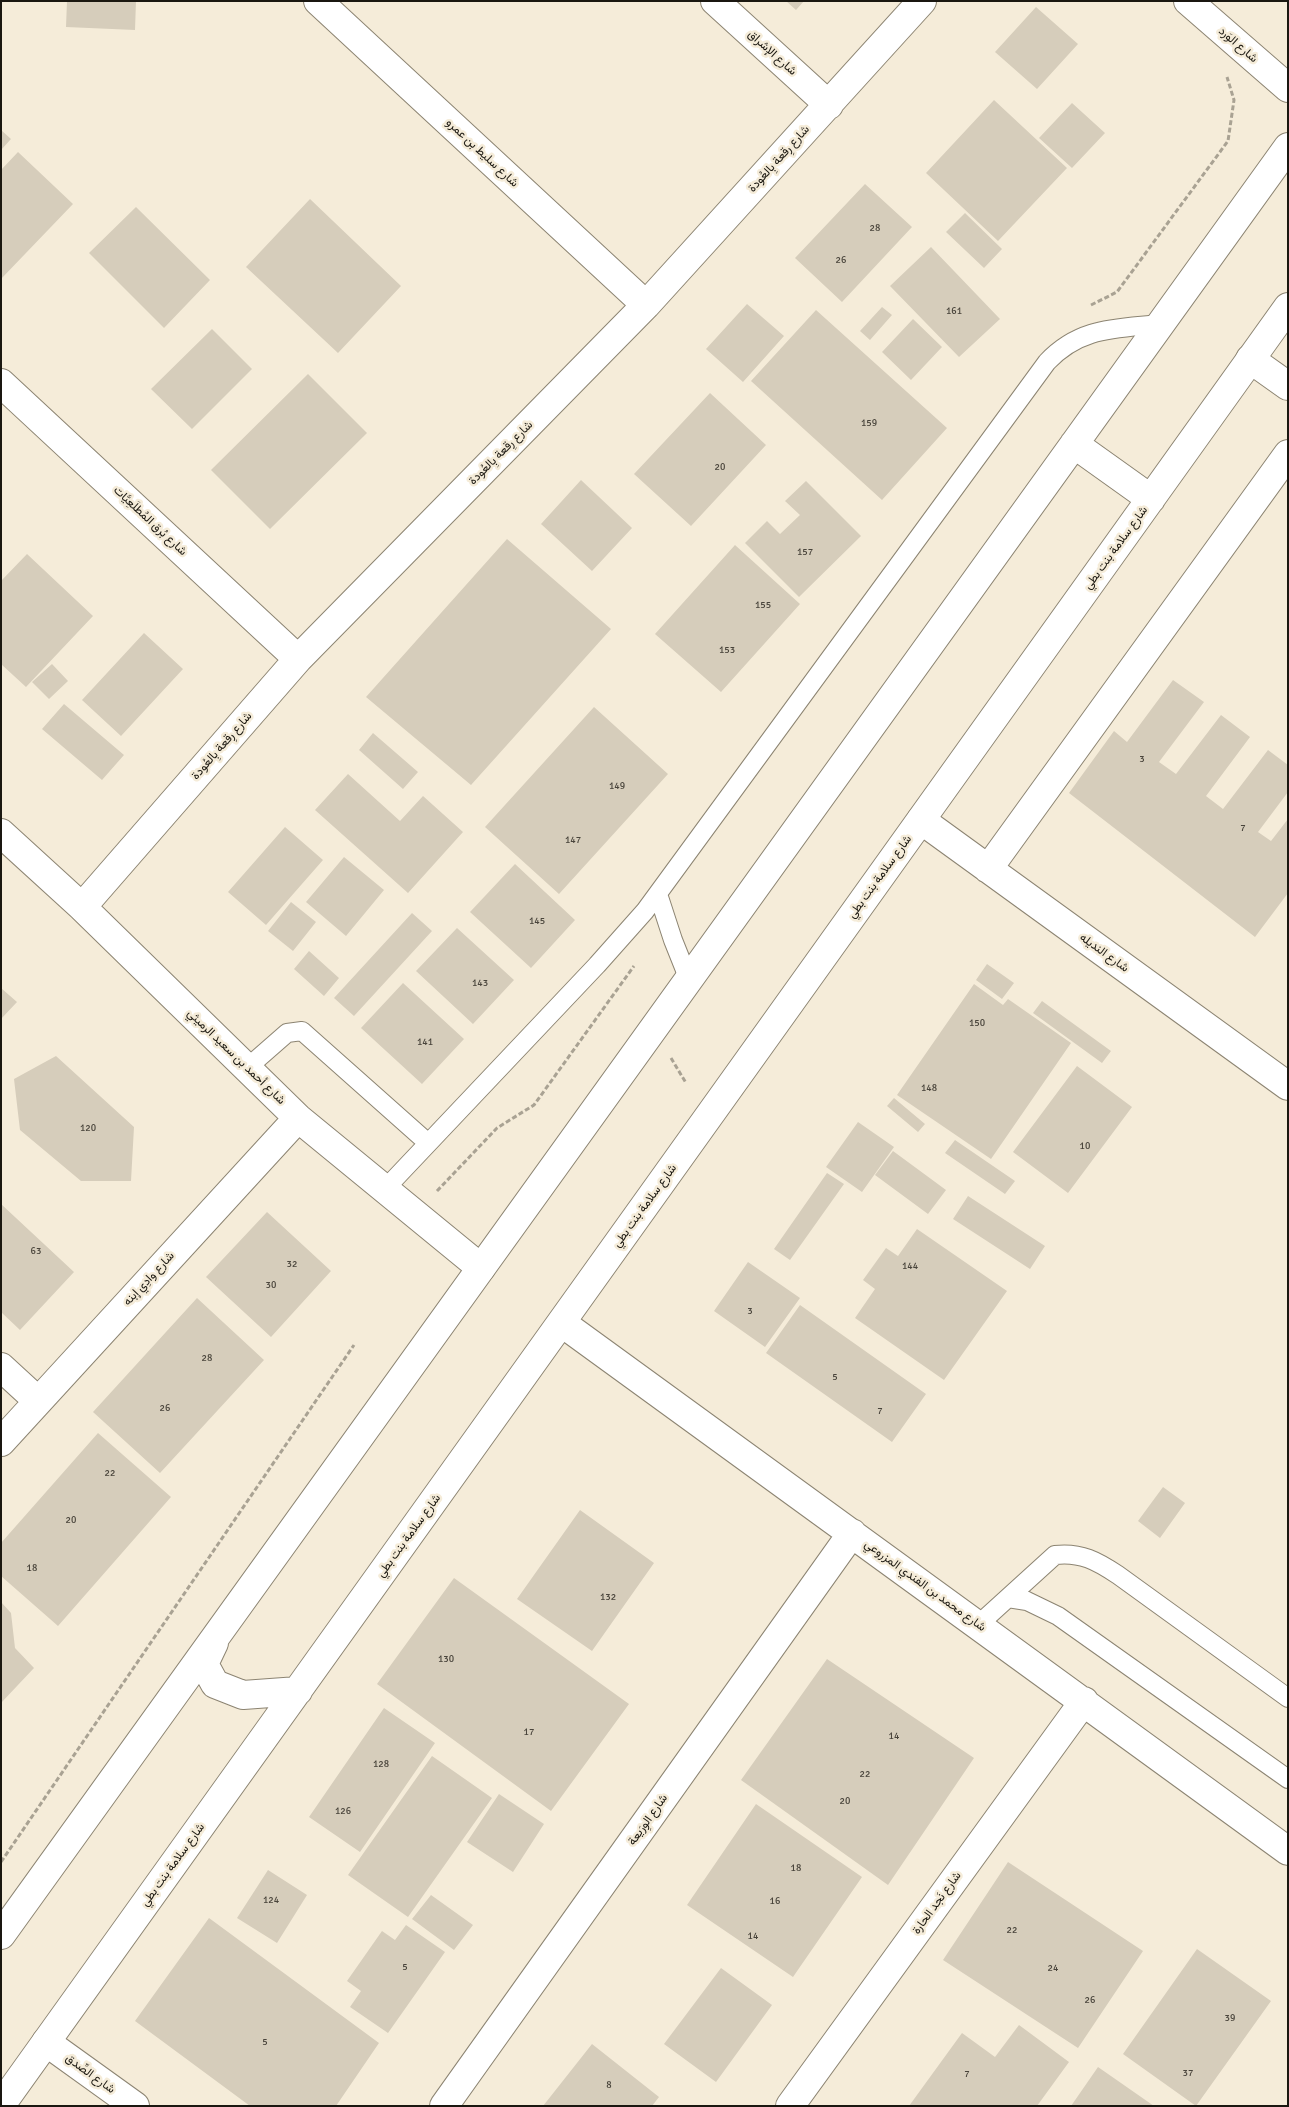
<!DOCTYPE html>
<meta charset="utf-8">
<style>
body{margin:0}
#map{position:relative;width:1289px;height:2107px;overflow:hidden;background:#f5ecd9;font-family:Signika,sans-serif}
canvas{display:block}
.frame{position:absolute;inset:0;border:2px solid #1a1710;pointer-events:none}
</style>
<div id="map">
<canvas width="1289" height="2107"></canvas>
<div class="frame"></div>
</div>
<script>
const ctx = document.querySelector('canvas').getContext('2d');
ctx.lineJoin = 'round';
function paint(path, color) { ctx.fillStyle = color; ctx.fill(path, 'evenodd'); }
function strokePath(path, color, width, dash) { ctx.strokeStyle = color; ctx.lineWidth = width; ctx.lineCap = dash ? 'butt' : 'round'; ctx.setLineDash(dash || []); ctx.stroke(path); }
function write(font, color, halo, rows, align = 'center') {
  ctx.font = font + ' Signika,Vazirmatn,sans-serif'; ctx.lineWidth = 5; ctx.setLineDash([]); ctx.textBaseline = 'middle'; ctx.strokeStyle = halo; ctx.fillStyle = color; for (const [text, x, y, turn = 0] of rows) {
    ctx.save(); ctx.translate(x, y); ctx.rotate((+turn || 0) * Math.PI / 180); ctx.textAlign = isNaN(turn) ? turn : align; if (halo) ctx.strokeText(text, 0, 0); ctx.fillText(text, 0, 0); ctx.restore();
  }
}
paint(new Path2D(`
 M67 1H136L135 30 66 27Z
 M786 1H804L796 10Z
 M1036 7 1078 44 1037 89 995 52Z
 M994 100 1067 168 998 241 926 173Z
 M1072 103 1105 133 1072 168 1039 138Z
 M1 130 11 139 1 150Z
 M18 152 73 204 1 279V170Z
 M865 184 912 227 842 302 795 258Z
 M310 199 401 286 338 353 246 267Z
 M136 207 210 280 164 328 89 253Z
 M965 213 1002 249 984 268 946 232Z
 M931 247 1000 319 959 357 890 286Z
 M747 304 784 336 743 382 706 349Z
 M882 307 892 315 870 340 860 331Z
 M816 310 947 428 882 500 751 381Z
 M913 319 942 347 911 380 882 352Z
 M212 329 252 369 192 429 151 389Z
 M308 374 367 433 270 529 211 470Z
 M710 393 766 445 691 526 634 474Z
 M581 480 632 528 592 571 541 524Z
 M806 481 861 536 799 597 745 543 767 521 780 534 800 515 785 501Z
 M507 539 611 629 471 785 366 697Z
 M735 545 800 604 721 692 655 634Z
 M27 554 93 616 26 687 1 664V581Z
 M144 633 183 669 121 736 82 700Z
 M52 664 68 681 49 699 32 682Z
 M1173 680 1204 702 1159 762 1176 774 1221 715 1250 737 1206 796 1223 809 1268 750 1288 765V792L1258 832 1271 841 1288 819V893L1255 937 1069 793 1114 731 1127 742Z
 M64 704 124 755 102 780 42 729Z
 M594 707 668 774 559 894 485 827Z
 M373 733 418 772 403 789 359 750Z
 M348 774 400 821 423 796 463 832 408 893 315 810Z
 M285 827 323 860 266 925 228 892Z
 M344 857 384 890 346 936 306 902Z
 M515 864 575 920 531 968 470 912Z
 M291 902 316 922 293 951 268 931Z
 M412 913 432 931 354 1016 334 998Z
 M457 928 514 980 473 1024 416 971Z
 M309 951 339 978 324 996 294 969Z
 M987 964 1014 983 1002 999 976 980Z
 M403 983 464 1039 422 1084 361 1028Z
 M974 984 1003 1005 1008 999 1071 1043 991 1159 897 1095Z
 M1 988 17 1002 1 1019Z
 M1042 1001 1111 1051 1102 1063 1033 1013Z
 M56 1056 134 1127 131 1181H81L20 1130 14 1079Z
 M1077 1066 1132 1107 1068 1193 1013 1152Z
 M894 1098 925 1124 918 1132 887 1106Z
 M858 1122 894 1147 862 1192 826 1167Z
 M955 1140 1015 1181 1005 1194 945 1153Z
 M893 1151 946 1190 928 1214 875 1175Z
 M827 1173 844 1184 790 1260 774 1249Z
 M968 1196 1045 1246 1030 1269 953 1219Z
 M1 1204 74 1272 20 1330 1 1312Z
 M267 1212 331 1271 271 1337 206 1277Z
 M917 1229 1007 1291 944 1380 855 1318 875 1289 863 1280 886 1248 898 1256Z
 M748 1262 800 1298 765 1347 714 1311Z
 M197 1298 264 1360 160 1473 93 1412Z
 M800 1305 926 1394 892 1442 766 1353Z
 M98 1433 171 1497 58 1626 1 1576V1543Z
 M1163 1487 1185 1503 1160 1538 1138 1521Z
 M580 1510 654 1563 592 1651 517 1599Z
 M454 1578 629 1704 551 1811 377 1684Z
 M1 1602 11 1613 15 1648 34 1668 1 1703Z
 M827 1659 974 1758 888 1885 741 1780Z
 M384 1708 435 1743 360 1852 309 1817Z
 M432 1756 492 1798 408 1917 348 1875Z
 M499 1794 544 1824 513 1872 467 1842Z
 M756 1804 862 1877 793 1977 687 1905Z
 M1008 1862 1143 1951 1078 2048 943 1960Z
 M268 1870 307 1895 277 1943 237 1918Z
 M431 1895 473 1925 454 1950 412 1919Z
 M209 1918 379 2043 336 2106H250L135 2021Z
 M406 1925 445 1952 388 2033 350 2007 361 1991 347 1981 382 1931 395 1940Z
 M1197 1949 1271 2001 1196 2106 1123 2054Z
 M721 1968 772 2005 716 2082 664 2044Z
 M1019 2025 1069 2062 1037 2106H909L962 2033 995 2057Z
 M592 2044 659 2097 652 2106H543Z
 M1098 2067 1154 2106H1071Z`), '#d6cdbb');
const service = new Path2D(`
 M658 894 673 940 689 980
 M247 1068 287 1033 302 1031 428 1143
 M385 1189 597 965 645 911 1047 362C1080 327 1115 329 1160 324
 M1008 1598 1027 1601 1058 1616 1288 1779
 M978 1625 1055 1555C1081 1552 1097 1561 1118 1575L1288 1698`);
const minor = new Path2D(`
 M318 1 646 305
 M715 1 829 105
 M1188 1 1288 88
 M1250 359 1288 386
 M1 383 298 659
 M921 820 1288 1086
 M1 833 82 907 298 1118 481 1268
 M988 869 1288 454
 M82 907 298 659 646 305 922 1
 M562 1323 1288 1851
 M1 1367 38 1401
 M1 1442 298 1118
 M46 2042 135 2106
 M444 2106 852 1533
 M790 2106 1084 1701`);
const secondary = new Path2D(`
 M1074 444 1151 499
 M214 1643 204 1664 215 1684 243 1695 298 1691
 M1 1935 1288 147
 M1 2105 1288 307`);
strokePath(service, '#8c8472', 20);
strokePath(minor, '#8c8472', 30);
strokePath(secondary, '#8c8472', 30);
strokePath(new Path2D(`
 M1091 305 1117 292 1228 141 1234 100 1227 77
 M671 1058 686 1083
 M437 1191 497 1128 534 1105 634 966
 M1 1862 354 1345`), '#a9a293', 3, [5, 2.5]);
strokePath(service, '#fff', 18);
strokePath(minor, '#fff', 28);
strokePath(secondary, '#fff', 28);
write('10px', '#49443b', null, [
 ["28",875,228],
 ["26",841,260],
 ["161",954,311],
 ["159",869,423],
 ["20",720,467],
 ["157",805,552],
 ["155",763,605],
 ["153",727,650],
 ["3",1142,759],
 ["149",617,786],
 ["7",1243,828],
 ["147",573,840],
 ["145",537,921],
 ["143",480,983],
 ["150",977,1023],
 ["141",425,1042],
 ["148",929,1088],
 ["120",88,1128],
 ["10",1085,1146],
 ["63",36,1251],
 ["32",292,1264],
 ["144",910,1266],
 ["30",271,1285],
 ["3",750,1311],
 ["28",207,1358],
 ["5",835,1377],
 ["26",165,1408],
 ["7",880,1411],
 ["22",110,1473],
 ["20",71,1520],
 ["18",32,1568],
 ["132",608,1597],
 ["130",446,1659],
 ["17",529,1732],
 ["14",894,1736],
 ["128",381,1764],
 ["22",865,1774],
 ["20",845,1801],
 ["126",343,1811],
 ["18",796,1868],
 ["124",271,1900],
 ["16",775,1901],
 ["22",1012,1930],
 ["14",753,1936],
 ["5",405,1967],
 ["24",1053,1968],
 ["26",1090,2000],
 ["39",1230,2018],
 ["5",265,2042],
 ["37",1188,2073],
 ["7",967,2074],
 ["8",609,2085]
]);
write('12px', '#1a1710', '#f5ecd9', [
 ["شارع الوَرد",1238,45,41],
 ["شارع الإشراق",772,53,42],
 ["شارع سليط بن عمرو",482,153,43],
 ["شارع رِقعة بِالعُودة",779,159,-48],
 ["شارع رِقعة بِالعُودة",501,453,-45],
 ["شارع بُرق المُطلَعِيَّات",150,521,43],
 ["شارع سلامة بنت بطي",1116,548,-54],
 ["شارع رِقعة بِالعُودة",222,746,-49],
 ["شارع سلامة بنت بطي",880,877,-54],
 ["شارع النديله",1104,953,36],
 ["شارع أحمد بن سعيد الرميثي",236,1057,44],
 ["شارع سلامة بنت بطي",645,1206,-54],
 ["شارع وادِي إبنه",149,1279,-47],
 ["شارع سلامة بنت بطي",409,1536,-54],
 ["شارع محمد بن الفندي المزروعي",925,1586,36],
 ["شارع الوِرَيعة",648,1820,-55],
 ["شارع سلامة بنت بطي",173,1865,-54],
 ["شارع نَجد الحارة",937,1903,-54],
 ["شارع الصِّدق",90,2074,36]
]);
</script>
